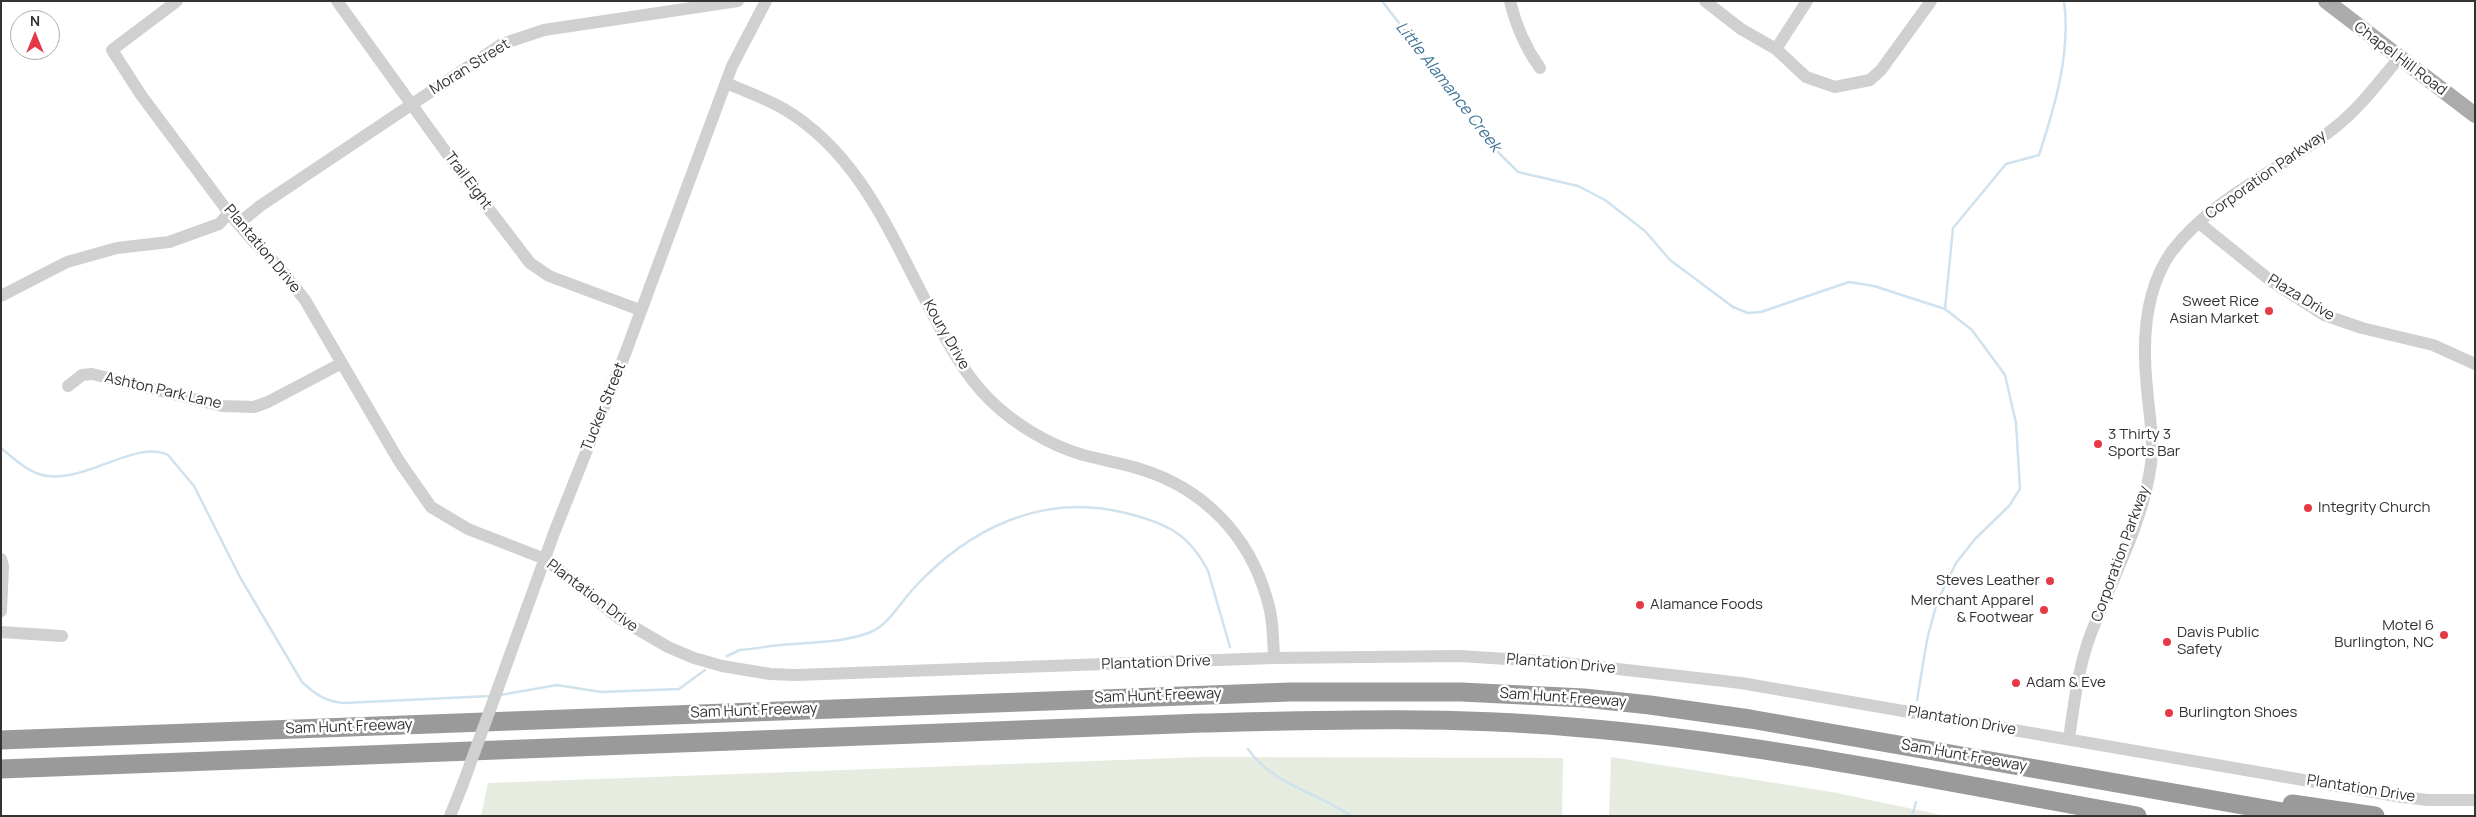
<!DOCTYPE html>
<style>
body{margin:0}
#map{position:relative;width:2476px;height:817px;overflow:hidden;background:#fff;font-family:Manrope,sans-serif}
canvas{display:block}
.frame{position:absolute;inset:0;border:2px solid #333;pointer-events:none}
.north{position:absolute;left:10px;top:10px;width:50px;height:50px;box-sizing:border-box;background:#fff;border:1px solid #adadad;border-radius:50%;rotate:0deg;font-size:14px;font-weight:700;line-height:20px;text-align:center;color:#333}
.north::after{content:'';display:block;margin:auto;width:18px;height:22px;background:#e63946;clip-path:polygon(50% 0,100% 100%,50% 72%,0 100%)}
</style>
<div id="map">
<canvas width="2476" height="817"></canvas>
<div class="frame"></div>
<div class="north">N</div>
</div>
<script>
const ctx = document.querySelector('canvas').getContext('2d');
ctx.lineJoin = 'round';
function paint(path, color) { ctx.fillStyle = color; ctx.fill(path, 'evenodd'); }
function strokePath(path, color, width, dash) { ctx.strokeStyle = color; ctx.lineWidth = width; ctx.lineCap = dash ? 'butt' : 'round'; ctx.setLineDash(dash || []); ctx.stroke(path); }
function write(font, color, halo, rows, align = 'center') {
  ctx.font = font + ' Manrope,sans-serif'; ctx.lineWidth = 5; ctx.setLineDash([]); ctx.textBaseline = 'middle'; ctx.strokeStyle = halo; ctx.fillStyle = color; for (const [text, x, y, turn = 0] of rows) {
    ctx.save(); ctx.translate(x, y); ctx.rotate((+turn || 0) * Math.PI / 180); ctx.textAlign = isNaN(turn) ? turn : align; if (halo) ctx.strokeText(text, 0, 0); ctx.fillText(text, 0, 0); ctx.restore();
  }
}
paint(new Path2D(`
 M1202 757 1563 758 1562 816H481L488 783Z
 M1611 757 1832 792 1946 816H1609Z`), '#e6ecdf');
strokePath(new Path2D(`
 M1382 1 1471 116 1482 136 1518 172 1578 186 1605 200 1645 231 1670 260 1733 307 1748 313 1761 312 1849 282 1874 286 1945 309 1972 330 2005 375 2016 423 2020 489 2009 506 1975 539 1956 563 1937 602 1927 640 1917 700
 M1945 309 1953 228 2006 164 2039 155C2055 106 2071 52 2064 1
 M1 448C12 457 23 468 36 473 79 490 133 438 168 455L194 486 241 579 302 682C315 694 326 702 344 703L490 696
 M727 656 740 650C754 649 768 646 781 645 811 642 843 643 871 632 888 625 901 602 913 589 969 528 1043 492 1126 513 1165 523 1189 533 1208 571L1230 647
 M500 695 557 685 601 692 679 689 705 670
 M1248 749C1270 783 1318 793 1351 816
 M1912 816 1916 802`), '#cfe2ee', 2.5);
strokePath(new Path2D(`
 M177 1 112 50 141 95 229 213 253 241 279 267 305 300 399 461 431 507 468 529 545 559 620 619 668 647 694 658 722 666 770 674 796 675 1274 658 1459 656 1556 662 1741 683 2402 797 2428 800H2475
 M337 1 456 166 530 263 549 276 640 310
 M1510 1C1516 26 1525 47 1540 68
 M1705 1 1741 29 1776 49 1806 77 1835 87 1870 80 1881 70 1931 1
 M1776 49 1807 1
 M726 83C745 91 765 98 784 109 860 154 891 236 931 311 947 342 964 374 989 399 1014 424 1049 445 1083 455 1102 460 1121 463 1140 469 1203 488 1249 535 1267 599 1273 618 1273 638 1274 658
 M2199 223 2271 281 2324 315 2362 328 2433 345 2475 364
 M238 224 260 206 502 44 544 30 738 1
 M1 296 67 262 117 248 169 242 219 224 229 213
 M68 386 82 375 92 374 222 406 254 407 268 402 342 363
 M1 559 3 566 1 611
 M1 632 62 636
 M498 688 554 533 625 354 732 66 766 1
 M2069 739C2074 704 2078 669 2090 636 2111 580 2143 524 2151 464 2154 438 2149 414 2147 388 2142 342 2144 290 2172 251 2213 197 2280 170 2333 129 2359 109 2378 83 2399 58
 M450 816 461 789`), '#d0d0d0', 12);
strokePath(new Path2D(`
 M2326 1 2475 115`), '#ababab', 16);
strokePath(new Path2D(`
 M1 740 1290 692H1461L1584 698 1650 705 1750 719 2306 816
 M1 769 1202 723C1325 720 1448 716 1571 727 1761 742 1949 783 2137 816
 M2292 804 2375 816`), '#9a9a9a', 19);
strokePath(new Path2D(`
 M461 789 498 688`), '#d0d0d0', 12);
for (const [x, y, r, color] of [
 [2269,311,5,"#e63946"],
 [2098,444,5,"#e63946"],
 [2308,508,5,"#e63946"],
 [2050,581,5,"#e63946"],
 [1640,605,5,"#e63946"],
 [2044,610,5,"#e63946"],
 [2444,635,5,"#e63946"],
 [2167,642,5,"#e63946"],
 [2016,683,5,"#e63946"],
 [2169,713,5,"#e63946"]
]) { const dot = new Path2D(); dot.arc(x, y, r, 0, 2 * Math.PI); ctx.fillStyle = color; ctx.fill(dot); strokePath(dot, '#fff', 2); }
write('15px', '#333', '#fff', [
 ["Chapel Hill Road",2400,59,37],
 ["Moran Street",470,67,-32],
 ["Corporation Parkway",2266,175,-35],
 ["Trail Eight",468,181,53],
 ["Plantation Drive",262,249,50],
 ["Plaza Drive",2301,298,31],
 ["Koury Drive",946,335,60],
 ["Ashton Park Lane",163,391,13],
 ["Tucker Street",604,407,-68],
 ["Corporation Parkway",2121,554,-70],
 ["Plantation Drive",592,596,37],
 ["Plantation Drive",1156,663,-2],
 ["Plantation Drive",1561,664,5],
 ["Sam Hunt Freeway",1158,696,-2],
 ["Sam Hunt Freeway",1563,698,4],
 ["Sam Hunt Freeway",754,711,-2],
 ["Plantation Drive",1962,721,10],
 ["Sam Hunt Freeway",349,727,-2],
 ["Sam Hunt Freeway",1964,756,10],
 ["Plantation Drive",2361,789,9]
]);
write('15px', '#333', '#fff', [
 ["Sweet Rice",2259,302,"right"],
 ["Asian Market",2259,319,"right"],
 ["3 Thirty 3",2108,435],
 ["Sports Bar",2108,452],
 ["Integrity Church",2318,508],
 ["Steves Leather",2040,581,"right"],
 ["Merchant Apparel",2034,601,"right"],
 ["& Footwear",2034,618,"right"],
 ["Alamance Foods",1650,605],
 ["Motel 6",2434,626,"right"],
 ["Burlington, NC",2434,643,"right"],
 ["Davis Public",2177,633],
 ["Safety",2177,650],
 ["Adam & Eve",2026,683],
 ["Burlington Shoes",2179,713]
], 'left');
write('italic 16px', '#3f7597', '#fff', [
 ["Little Alamance Creek",1448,87,52]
]);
</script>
